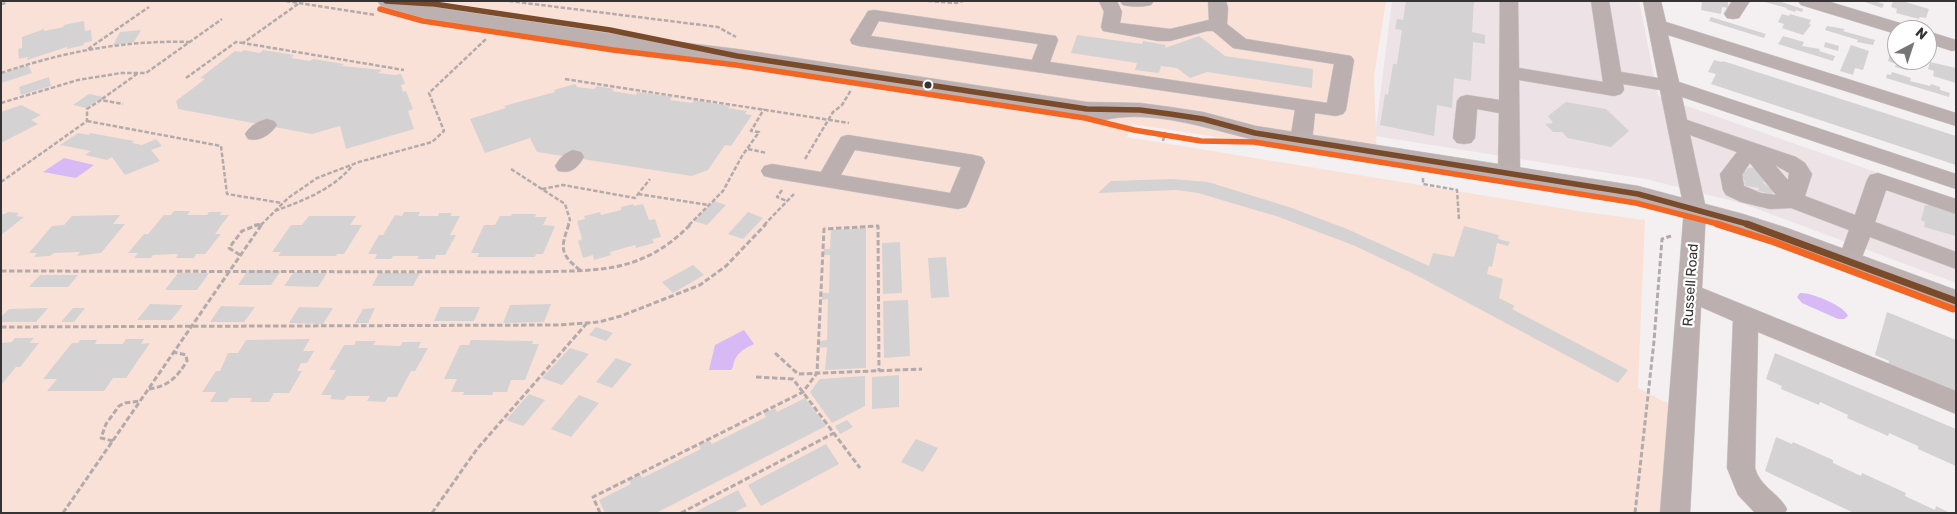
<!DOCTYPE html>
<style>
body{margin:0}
#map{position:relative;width:1957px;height:514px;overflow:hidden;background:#f4f0f1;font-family:Rubik,sans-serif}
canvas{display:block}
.frame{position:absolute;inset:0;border:2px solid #363334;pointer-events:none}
.north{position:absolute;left:1887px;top:20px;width:50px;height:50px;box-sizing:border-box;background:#fff;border:1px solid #afadae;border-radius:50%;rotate:40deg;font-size:14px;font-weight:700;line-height:20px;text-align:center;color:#363334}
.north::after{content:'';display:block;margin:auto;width:18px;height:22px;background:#787576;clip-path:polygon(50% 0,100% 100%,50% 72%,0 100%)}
</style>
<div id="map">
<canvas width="1957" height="514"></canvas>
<div class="frame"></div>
<div class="north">N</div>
</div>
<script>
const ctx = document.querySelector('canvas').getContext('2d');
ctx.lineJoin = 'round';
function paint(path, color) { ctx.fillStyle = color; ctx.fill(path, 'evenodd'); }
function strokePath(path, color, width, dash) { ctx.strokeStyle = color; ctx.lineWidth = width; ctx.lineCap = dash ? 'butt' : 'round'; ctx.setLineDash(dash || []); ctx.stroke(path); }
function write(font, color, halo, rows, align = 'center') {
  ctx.font = font + ' Rubik,sans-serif'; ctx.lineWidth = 4.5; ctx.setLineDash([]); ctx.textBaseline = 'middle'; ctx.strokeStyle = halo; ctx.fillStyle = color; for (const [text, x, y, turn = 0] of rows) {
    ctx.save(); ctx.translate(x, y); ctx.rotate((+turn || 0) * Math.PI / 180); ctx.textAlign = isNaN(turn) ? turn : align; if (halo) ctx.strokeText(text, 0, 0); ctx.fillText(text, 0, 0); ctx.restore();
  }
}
paint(new Path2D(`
 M1392 1H1639L1658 96 1956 200V283L1744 204 1646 179 1375 136Z`), '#ede2e6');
paint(new Path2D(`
 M1 1H1386L1374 76 1377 161 1131 124 1127 137 1578 211 1645 220 1638 388 1681 410 1675 513H1Z`), '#fae1d7');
paint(new Path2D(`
 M64 158 94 165 76 178 43 172Z
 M1800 293C1811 292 1845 306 1848 316L1844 319H1838L1802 303 1797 297Z
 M744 330 754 344C746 348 737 352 734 362 733 365 733 368 731 370H709L715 345Z`), '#d7b9f5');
paint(new Path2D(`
 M1406 1H1474L1472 32 1485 35V44L1473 42 1471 81 1454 78 1452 108 1437 105 1434 136 1380 125 1385 94 1388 95 1393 64H1397L1402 30 1395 29 1397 19 1403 20Z
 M1702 1H1728V8L1722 7 1721 14 1701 10Z
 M1761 1H1778L1803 9 1802 12 1796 10 1795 12 1786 9 1787 8Z
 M1862 1H1874L1884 4 1882 8Z
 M1893 1H1902L1929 9 1926 18 1920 17 1919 19 1896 13 1897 9 1891 7Z
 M1782 14 1789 16 1790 14 1811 20 1809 24 1811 25 1803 35 1782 28 1784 24 1778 22Z
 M1711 17 1766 34 1764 38 1709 21Z
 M84 21 85 31 91 30 92 41 84 43V45L67 49V47L27 60 28 57 19 59 18 49 22 48V37L44 29V31L64 27 63 25Z
 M1827 26 1845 29 1843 31 1875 40 1873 45 1857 42 1858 40 1825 30Z
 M141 30 134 42 113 45 120 32Z
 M1077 35 1142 44 1143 41 1166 45 1165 48 1199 36 1225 56 1313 69 1312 88 1207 72 1190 78 1177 68 1161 66 1159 73 1135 70 1137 63 1071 53Z
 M1783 36 1804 42 1802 46 1820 49 1819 51 1835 56 1833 61 1778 44Z
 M1825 42 1839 46 1838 51 1824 47Z
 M1851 45 1869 51 1863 70 1855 68 1853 75 1840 71Z
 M1892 46 1897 47V60H1921L1919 68 1911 66 1907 70 1895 67 1896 64 1888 61Z
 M244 50 260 53 263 50 294 55 291 58 310 61 313 59 344 64 342 66 382 70 378 73 395 75 401 74 405 84 401 85 403 92 406 91 413 109 408 111 414 129 346 149 340 126 312 134 178 109 176 101 205 79 200 78 235 51 241 52Z
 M1714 60 1722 62 1723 61 1956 136V165L1711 84 1716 74 1708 72Z
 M1930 62 1956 68V83L1933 76 1934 71 1928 69Z
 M28 65 32 73 1 83V74Z
 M1892 72 1911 78 1910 81 1930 86 1931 84 1940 87V90L1950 93 1949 97 1886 78 1887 74 1891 75Z
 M49 77 51 86 21 95 19 87Z
 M575 84 577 87 594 89 597 86 614 89 612 91 636 95 637 92 672 97 670 100 692 103 694 100 730 106 728 108 747 111 745 114 752 115 731 146 725 145 708 170 692 176 537 152 530 138 485 153 470 119 506 108 504 106 555 92 554 90Z
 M89 94 103 97 87 108 73 105Z
 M1566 102 1606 109 1629 131 1611 147 1568 138 1562 132H1553L1545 124 1553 123 1548 116Z
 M21 105 41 115 31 120 38 124 1 143V112Z
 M78 133 89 135 90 133 134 141 132 143 142 145 156 139 162 146 151 150 160 161 125 175 112 157 107 160 85 155 91 151 60 145Z
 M1757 167 1771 182H1762L1774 190 1772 194 1758 191 1759 188 1746 186 1743 182H1745L1742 176 1744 171H1746L1748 168Z
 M1172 179 1208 182 1289 207 1347 229 1429 266 1433 253 1454 257 1464 226 1499 235 1498 239 1510 242 1508 246 1497 243 1492 267 1489 266 1487 274 1503 279 1499 298 1515 306 1512 309 1628 370 1618 383 1416 275 1355 246 1279 217 1198 193 1177 190 1098 193 1111 181Z
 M714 201 726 205 707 225 694 221Z
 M1929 201 1956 209V236L1924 227 1925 222 1921 220 1925 205 1928 206Z
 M633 204 634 206 643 204 649 220 655 219 661 237 652 239 654 243 636 248 635 245 610 252 611 255 594 260 593 255 583 258 578 241 582 239 577 221 585 219 584 216 600 212 601 215 621 210V207Z
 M174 211H190L187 215H207L209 212H222L219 215H229L215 234H221L205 254H196L194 258H176L178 254 153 255 151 258H134L138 253H128L144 234H148L164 215H171Z
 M8 212 19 213 16 216 24 217 1 235V214H5Z
 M404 212H420L418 216H438L439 213H452L450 216H460L450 235H456L445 255H436L435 259H417L419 256H393L391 259H375L377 254H368L379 235H383L395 215 402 216Z
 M748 212 763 218 743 239 728 234Z
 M512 214H536L535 217H547L543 225 555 226 543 254H536L535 257H477L479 253H471L484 225H495L500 216H511Z
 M120 215 113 224H125L101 253 77 256 80 252 54 253 50 256 34 257 37 253H29L52 226 64 225 72 216Z
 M309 216H356L350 225H362L344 254H337L336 256H278L281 252H272L291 225H302Z
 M866 228V368L825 370 827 347 819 348 820 341 827 340 828 299 822 300V293H829L830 255H823L824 249H830L831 230Z
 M900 242 902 293 883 294 882 243Z
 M946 257 949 297 931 298 928 258Z
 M693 265 704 275 673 293 662 282Z
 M248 270 281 271 271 285H238Z
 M294 272 327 273 318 287 284 286Z
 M178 273H209L197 290H165Z
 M379 273H420L413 286H372Z
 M40 275H78L68 287H29Z
 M908 300 910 356 884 358 883 301Z
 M150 304 183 305 171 320H137Z
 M551 304 544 322 503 323 510 305Z
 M221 306 255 307 244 322H210Z
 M299 307 333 308 323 324 289 323Z
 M440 307H480L474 321H434Z
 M48 308 36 322H1V317L9 309Z
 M73 308H85L74 322H61Z
 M375 308 368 323H355L363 309Z
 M1887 312 1956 340V392L1887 367 1889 361 1875 355Z
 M596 327 613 333 606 341 589 335Z
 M15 338H34L29 343H39L20 367H16L1 385V343L12 342Z
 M126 339H144L141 344 150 343 126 378H113L104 391H47L57 379H43L72 343H78L80 340H97L95 344H123Z
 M310 339 303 351H314L307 363H301L297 371H302L289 393H274L269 402H250L252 398H230L227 402H210L216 392H202L216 371H220L228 353H238L246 340Z
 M471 340 533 341 532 344H539L525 380H511L507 392H493L492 395H463L464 392H451L457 379H444L460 345H469Z
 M356 341H376L373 345 400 346 403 342H421L418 348H428L415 371H411L397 397H388L385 402 367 401 370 396H347L344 400 330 399 332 395H321L336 370H329L344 345H354Z
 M570 348 589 354 562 385 542 378Z
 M1775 353 1956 429V466L1918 449V446L1889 433 1888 436 1847 418 1848 415 1820 402 1819 405 1781 389 1782 386 1766 379Z
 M616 358 632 364 612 388 596 382Z
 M899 375V407L872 409V377Z
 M865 376V406L832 423 810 392 820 379Z
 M529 394 545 400 523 426 506 420Z
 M579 395 599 403 571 437 551 429Z
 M805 398 826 426 656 513H605L599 500 631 484 629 480 640 474 642 478 701 449 699 446 709 440 712 444 766 417 764 413 775 408 777 412Z
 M847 420 853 427 840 434 835 426Z
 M1776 437 1792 444 1793 442 1833 460V463L1861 476 1862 473 1906 493 1905 496 1935 510 1936 506 1950 513H1854L1765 471Z
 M916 439 938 448 923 472 901 462Z
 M826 444 839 464 761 506 748 485Z
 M738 490 747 506 733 513H693Z`), '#d5d2d3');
const minor = new Path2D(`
 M1099 1H1117L1122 12 1120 23 1170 29 1209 20 1208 1H1226L1228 8 1227 24 1246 39 1351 56 1354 60 1346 110 1343 114 1336 116 1315 113 1312 141 1308 146 1301 148 1294 146 1290 141 1295 110 859 46 852 44 850 40 868 11 874 10 1056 36 1058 40 1050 62 1327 103 1334 64 1233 48 1213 31H1207L1170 41H1158L1103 31 1101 27 1104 12ZM879 21 1038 44 1032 60 871 36Z
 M1120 1H1154L1151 5C1142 7 1132 7 1123 5Z
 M1500 1H1518L1519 68 1603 82 1591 1H1609L1621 72 1658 78 1643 1H1661L1666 22 1956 113V126L1668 35 1679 82 1956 174V189L1682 97 1687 120 1796 157 1805 163 1812 174 1805 196 1855 215 1867 180 1870 175 1878 173 1956 199V214L1886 190 1875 222 1956 252V269L1870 237 1858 267 1850 269 1842 267 1838 261 1849 230 1791 208 1770 209 1741 202 1726 195 1723 190 1720 174 1737 152 1690 135 1706 209 1702 288 1956 391V414L1758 332 1755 468C1760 487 1779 493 1787 509L1785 513H1755L1738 495 1727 468 1733 321 1701 307 1690 513H1660L1684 209 1660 90 1623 84 1624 90 1621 94 1614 96 1519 80 1520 172 1517 177 1509 179 1501 177 1498 172 1499 113 1477 109 1475 138 1471 143 1464 144 1457 143 1453 138 1457 101 1460 97 1467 95 1499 100ZM1750 163 1776 195 1761 193 1744 186 1742 175ZM1775 165 1789 173 1788 180Z
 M1732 1H1750L1739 18 1733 19 1727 18 1724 14Z
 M1798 1H1827L1910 26 1912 30H1897L1896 34 1801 5Z
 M1927 31 1956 40V50L1952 51 1927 43Z
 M267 119 274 121 277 125C270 135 260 142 248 139L245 134C250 126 258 121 267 119Z
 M848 135 974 155 982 157 985 162 969 202 966 207 958 209 772 178 764 176 761 171 764 166 772 164 821 172 841 137ZM855 150 961 167 950 193 841 175Z
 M573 150 581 152 584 157C577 168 572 174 558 171L555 166C560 158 564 153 573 150Z`);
const major = new Path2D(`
 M409 1 426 6 614 34 737 49 1087 102 1140 103 1170 107 1203 112 1256 126 1638 186 1743 214 1787 228 1956 290V311L1767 240 1725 226 1638 202 1255 140C1209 129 1151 109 1105 120L737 63 614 48 424 18 381 6 378 2Z`);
strokePath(minor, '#cdcbcb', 1);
strokePath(major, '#cdcbcb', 1);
strokePath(new Path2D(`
 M286 1 376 15
 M509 1 718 27 736 37
 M928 1 956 3 963 1
 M1 4 7 3
 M298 4 243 43 404 70
 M88 49 149 7
 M1 73C63 52 124 40 189 42
 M186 78 236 42 243 43
 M565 79 849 123
 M102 99 137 74
 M1 103 78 80 121 73H146L222 19
 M87 121 221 146 227 194 282 203
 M1138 130 1199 139
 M1163 141 1165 132
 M748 149 767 153
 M805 159 833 112 842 105 851 90
 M511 169 565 204 570 220 568 225
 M1423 178V184L1457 190 1459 220
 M1 182 87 121V109L101 100 123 104
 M542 189 563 185 635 198 650 179
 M782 190 777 197 787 201
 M638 194 708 205
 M275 211C304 200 332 190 352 166
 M254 225 261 224
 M261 225 288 198 317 178 359 162 432 142 444 131 429 93 486 39
 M689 225 723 191 742 156 759 132 751 131 764 109
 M764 225 794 194`), '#b3abab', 2.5, [4.5, 2]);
strokePath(new Path2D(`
 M569 224C560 249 560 254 581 271
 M240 255 229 248 242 231 260 224
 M1 271 531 272C597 270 641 275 691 224
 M1 327 559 325 599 322 621 316 700 285 726 266 766 224
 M775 353 798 374 922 369
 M756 377 793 379 860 468
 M149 389C169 386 177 377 187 361L186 355 173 352
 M113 441 101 438 106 424 119 406 125 403 140 401
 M63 513 262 224
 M432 513 477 449 587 323
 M600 513 593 497 803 392 817 373 824 229 878 226 879 371
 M681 513 834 433
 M1635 513 1654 341 1662 239 1671 236`), '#b3abab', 3, [5.5, 2.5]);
paint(minor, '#bbafaf');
paint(major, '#bdb0b0');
strokePath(new Path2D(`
 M386 1 434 4 610 30 737 56 1087 109 1140 110 1170 114 1203 119 1255 133 1638 194 1751 225`), '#7a4b2a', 5.5);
strokePath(new Path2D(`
 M1747 224 1956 301`), '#7a4b2a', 7);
strokePath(new Path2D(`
 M380 9 423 21 613 50 736 65 1085 118 1134 130 1201 141 1254 142 1636 203 1722 225`), '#f26522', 5.5);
strokePath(new Path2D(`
 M1717 224 1774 242 1953 309`), '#f26522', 7);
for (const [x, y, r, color] of [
 [928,85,4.5,"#363334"]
]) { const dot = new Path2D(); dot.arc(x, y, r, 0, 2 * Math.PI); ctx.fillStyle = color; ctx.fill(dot); strokePath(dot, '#fff', 2); }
write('14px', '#363334', '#fff', [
 ["Russell Road",1691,285,-86]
]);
</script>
